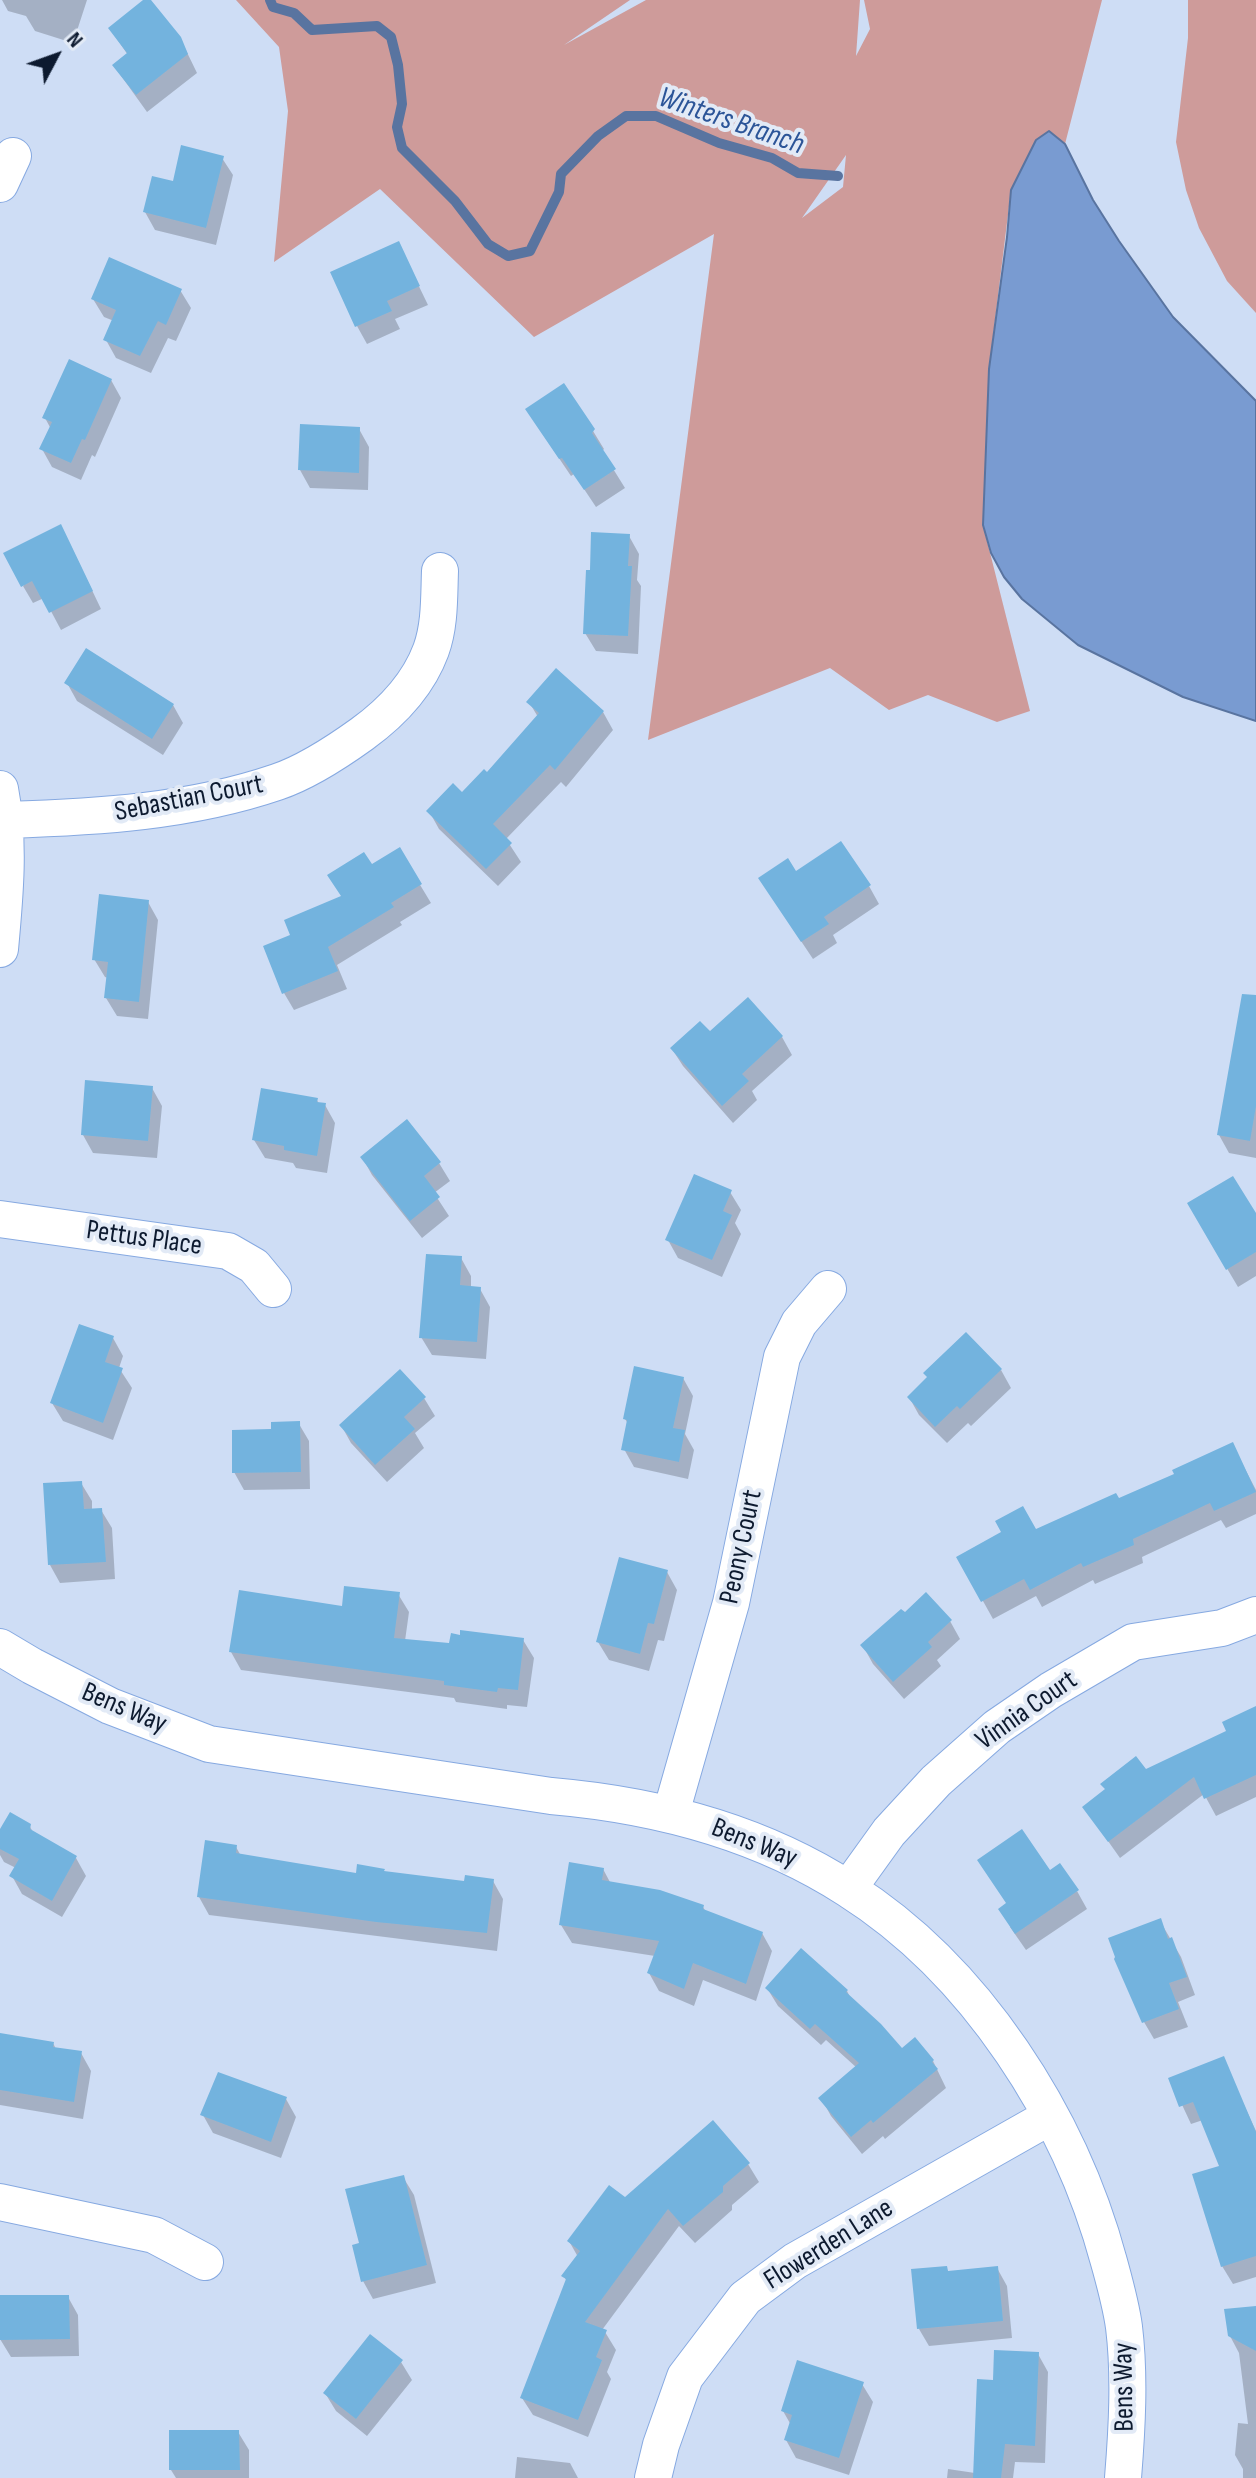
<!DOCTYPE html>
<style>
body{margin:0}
#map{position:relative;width:1256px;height:2478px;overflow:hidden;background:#ceddf5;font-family:"Sofia Sans Condensed",sans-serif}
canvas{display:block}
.north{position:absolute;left:16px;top:16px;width:80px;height:80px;-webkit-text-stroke:6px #e2eaf6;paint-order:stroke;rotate:49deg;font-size:22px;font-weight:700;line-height:32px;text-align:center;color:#0d1a2f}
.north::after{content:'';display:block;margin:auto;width:28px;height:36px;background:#0d1a2f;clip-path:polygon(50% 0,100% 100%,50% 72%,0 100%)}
</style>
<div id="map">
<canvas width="1256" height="2478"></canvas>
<div class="north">N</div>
</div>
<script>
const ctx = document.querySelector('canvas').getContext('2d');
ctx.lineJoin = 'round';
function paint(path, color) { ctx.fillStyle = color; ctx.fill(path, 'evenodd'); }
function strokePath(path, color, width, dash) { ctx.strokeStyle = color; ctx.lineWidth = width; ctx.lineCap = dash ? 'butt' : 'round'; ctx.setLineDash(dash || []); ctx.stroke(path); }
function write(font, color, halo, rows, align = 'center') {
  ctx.font = font + ' "Sofia Sans Condensed",sans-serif'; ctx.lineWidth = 8; ctx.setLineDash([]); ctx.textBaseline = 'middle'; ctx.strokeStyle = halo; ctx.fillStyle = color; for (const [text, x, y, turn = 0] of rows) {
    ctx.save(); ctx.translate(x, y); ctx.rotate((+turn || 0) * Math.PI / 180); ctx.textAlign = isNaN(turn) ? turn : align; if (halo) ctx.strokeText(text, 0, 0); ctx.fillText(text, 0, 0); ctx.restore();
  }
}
paint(new Path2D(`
 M236 0H630L564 45 646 0H860L856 56 870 29 864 0H1102L1065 144 1049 131 1011 190 989 369 983 525 1030 711 997 722 928 695 889 710 830 668 648 740 714 234 534 337 380 189 274 262 288 111 279 47ZM846 155 843 187 802 218Z
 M1188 0H1256V313L1227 281 1199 228 1186 190 1176 142 1188 38Z`), '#ce9b9a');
const water = new Path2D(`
 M1049 131 1065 144 1093 200 1119 241 1173 317 1256 401V721L1183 697 1078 645 1022 599 1004 577 991 553 983 525 989 369 1007 237 1011 190 1036 140Z`);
paint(water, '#799bd1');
strokePath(water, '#5974a0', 2);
paint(new Path2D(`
 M2 0H87L73 43 35 31 26 16 8 11Z
 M146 0 180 38 197 73 147 112 114 66 128 55 110 29Z
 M222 158 233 175 216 245 155 230 145 212 174 183Z
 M398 243 428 305 395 319 400 329 367 344 357 326Z
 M180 290 191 308 176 341 168 338 151 373 116 358 106 340 114 321 104 317 93 299Z
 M111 380 121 398 95 457 92 455 81 480 52 467 42 449 51 429 45 418Z
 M538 427 593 431 604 449 602 451 625 488 596 507 574 474 571 476Z
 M359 429 369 447 368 490 310 488 300 470Z
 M629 536 639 554 637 580 641 586 638 654 596 651 585 633Z
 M70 544 101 609 61 630 44 598 33 603 23 586Z
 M67 683 173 705 183 723 163 755 77 701Z
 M529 702 603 712 613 730 566 787 561 782 506 839 521 862 498 886 439 829 429 811 462 795 487 775 538 717Z
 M399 850 431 903 400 922 402 925 337 965 347 989 294 1010 284 993 293 937 343 897 371 867Z
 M796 873 869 886 879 904 833 935 837 943 813 959 771 896Z
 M148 902 158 920 148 1019 117 1016 106 998 108 978 105 977 94 959Z
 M748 1000 782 1037 792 1055 752 1091 757 1100 733 1123 683 1066 672 1049 710 1034Z
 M1256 1063V1158L1229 1153 1219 1135Z
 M152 1088 162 1106 157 1158 93 1153 83 1135Z
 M317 1100 319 1104 325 1105 335 1123 327 1173 296 1168 293 1163 265 1158 254 1140Z
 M407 1122 439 1163 450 1181 434 1193 449 1216 422 1238 372 1175 362 1157Z
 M730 1192 741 1210 735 1223 741 1234 722 1277 678 1258 668 1240Z
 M1189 1204 1256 1217V1276L1238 1287Z
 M461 1258 471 1276V1288L480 1289 490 1307 486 1359 432 1355 421 1337Z
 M113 1338 123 1356 119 1368 132 1388 113 1440 63 1421 52 1403Z
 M1001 1370 1011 1388 971 1426 968 1423 947 1443 919 1415 909 1397Z
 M683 1378 693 1396 685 1434 694 1450 688 1479 634 1467 624 1449 629 1425 625 1419Z
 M424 1398 435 1416 415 1433 424 1448 387 1482 351 1443 341 1425Z
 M299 1424 309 1441 310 1489 244 1490 234 1472 273 1431Z
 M1232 1444 1256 1490V1514L1226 1528 1221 1520 1142 1557 1143 1563 1095 1584 1093 1580 1042 1607 1036 1596 993 1619 959 1558 1118 1501 1177 1475Z
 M81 1483 92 1501V1511L101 1510 112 1528 115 1579 60 1583 50 1565Z
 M667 1572 677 1590 664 1641 658 1640 649 1671 609 1660 598 1642Z
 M398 1594 409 1612 405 1641 451 1645 523 1640 534 1658 527 1707 507 1705V1709L456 1702 454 1698 241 1670 231 1652 343 1608Z
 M950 1621 960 1639 937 1660 941 1666 904 1699 873 1664 863 1646Z
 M1256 1718V1797L1216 1816 1204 1794 1120 1858 1084 1807 1106 1790Z
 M29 1825 34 1834 76 1858 86 1876 62 1917 22 1894 12 1876 16 1868 4 1862 0 1855V1833Z
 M236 1847 241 1856 357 1875 385 1873 466 1883 493 1881 503 1899 497 1951 209 1915 199 1897Z
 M603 1869 611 1884 703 1907 706 1912 762 1933 772 1951 756 2001 703 1980 694 2006 659 1991 649 1973 655 1956 572 1943 561 1925Z
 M1077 1891 1087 1909 1026 1950 1010 1927Z
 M1160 1921 1181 1957 1195 1995 1178 2002 1188 2027 1154 2039 1144 2022Z
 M767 1988 847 1991 852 2001 902 2051 933 2061 946 2088 885 2139 883 2136 862 2154 831 2116 821 2098 857 2068 826 2040 821 2045 778 2006Z
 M0 2035 53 2043 56 2049 81 2053 91 2071 83 2119 0 2105Z
 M1223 2059 1256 2131V2277L1233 2284 1222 2266 1221 2168 1203 2120 1191 2124 1170 2079Z
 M286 2099 296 2117 281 2158 213 2133 203 2115Z
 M748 2164 759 2182 732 2205V2210L695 2243 679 2226 602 2330 605 2332 616 2350 607 2372 611 2379 588 2437 533 2415 522 2398 567 2282 564 2276 578 2257 569 2241 625 2200Z
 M403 2177 414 2195 436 2283 373 2299 363 2281 361 2245Z
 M946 2268 949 2273 997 2268 1007 2286 1012 2338 929 2346 919 2329Z
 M0 2297H68L78 2315 79 2356 11 2357 0 2339Z
 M1256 2308V2478H1243V2469L1235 2455 1238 2423 1248 2424 1239 2353 1230 2336Z
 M1038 2354 1048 2372 1045 2463 1015 2462 1013 2478H947L948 2469 975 2473 994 2382Z
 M401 2362 412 2380 367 2436 336 2411 325 2393Z
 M862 2384 873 2402 849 2475 796 2458 786 2440 791 2425 783 2411Z
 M238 2432 249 2450V2478H176L171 2470Z
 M517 2457 570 2463 578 2478H515Z`), '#0003');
strokePath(new Path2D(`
 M270 0 273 7 294 13 312 30 377 26 391 37 398 65 402 104 397 127 402 148 455 201 488 244 508 256 530 251 559 192 561 174 598 136 626 116H656L719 143 772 158 798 173 838 176`), '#5974a0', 10);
paint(new Path2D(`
 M143 0H151L181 37 188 54 136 95 112 65 127 53 108 28Z
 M181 145 224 156 206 228 143 212 152 176 173 181Z
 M399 241 420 286 387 301 392 311 355 327 330 272Z
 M109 257 182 289 166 325 158 321 140 356 103 340 116 310 91 299Z
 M69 359 112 379 85 440 82 439 71 463 39 449 52 422 42 418Z
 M564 383 595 429 592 433 616 469 584 490 562 458 559 459 525 409Z
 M300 424 360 427 359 473 298 470Z
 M61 524 93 591 49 613 32 581 21 587 3 553Z
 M591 532 630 534 628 566H632L628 636 583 634 586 570H590Z
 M86 648 174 704 152 739 64 683Z
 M556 668 604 711 555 770 550 765 493 824 512 843 486 869 426 811 453 783 462 792 484 769 487 772 539 713 526 702Z
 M841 841 871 885 824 917 829 924 801 942 758 878 788 858 796 871Z
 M400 847 422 884 391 903 394 907 328 947 338 971 282 994 263 946 290 935 284 920 341 896 327 875 364 852 372 864Z
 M99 894 149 900 139 1002 104 998 108 962 92 960Z
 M1242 994 1256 995V1106L1250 1141 1217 1135Z
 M748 997 783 1036 742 1074 749 1081 722 1106 670 1048 700 1021 710 1031Z
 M85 1080 153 1086 148 1141 81 1135Z
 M261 1088 318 1098 317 1102 326 1103 317 1156 284 1150V1146L252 1140Z
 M407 1119 441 1162 424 1176 440 1197 410 1221 360 1157Z
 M694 1174 732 1190 723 1211 732 1215 712 1260 665 1240Z
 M1233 1176 1256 1213V1252L1226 1270 1187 1203Z
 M426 1254 462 1256 460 1285 481 1287 477 1342 419 1338Z
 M79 1324 114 1336 105 1362 123 1368 103 1423 50 1403Z
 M966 1332 1002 1369 960 1409 957 1406 935 1427 907 1397 927 1377 923 1373Z
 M634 1366 684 1377 673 1428 685 1430 679 1462 621 1450 627 1420 623 1419Z
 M400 1369 426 1397 404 1417 415 1429 375 1465 339 1425Z
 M300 1421 301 1472 232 1473V1430L271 1429V1422Z
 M1233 1442 1256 1492 1214 1511 1210 1503 1133 1539 1134 1545 1083 1567 1081 1563 1030 1590 1024 1579 981 1602 956 1557 1001 1532 995 1521 1023 1506 1036 1529 1116 1493 1119 1498 1174 1474 1172 1470Z
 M82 1481 84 1509 102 1508 106 1562 48 1565 43 1483Z
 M619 1557 668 1570 654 1624 648 1623 640 1654 596 1642Z
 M344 1586 400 1592 394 1638 449 1643 451 1633 460 1635V1630L524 1638 518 1690 498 1688 497 1692 444 1685V1681L229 1652 239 1590 342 1606Z
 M926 1592 952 1620 928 1642 932 1647 893 1682 860 1645 901 1609 905 1612Z
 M1256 1706V1775L1204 1799 1194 1777 1108 1842 1082 1807 1105 1789 1100 1784 1136 1756 1146 1769 1226 1731 1222 1722Z
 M10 1812 31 1824 30 1829 77 1856 52 1901 9 1876 19 1859 0 1849V1829Z
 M1022 1829 1050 1870 1060 1863 1079 1890 1015 1934 998 1909 1006 1903 977 1860Z
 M205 1840 237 1845 236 1853 356 1873 357 1864 385 1869 384 1871 464 1881 465 1875 494 1879 487 1933 376 1922 197 1897Z
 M569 1862 604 1868 602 1880 660 1890 704 1905 703 1909 763 1932 746 1984 693 1963 684 1989 647 1973 659 1941 559 1925Z
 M1161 1918 1168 1939 1172 1937 1187 1977 1169 1983 1179 2009 1142 2023 1114 1959 1115 1957 1108 1938Z
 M801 1948 848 1990 846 1992 881 2024 902 2048 915 2037 934 2060 932 2062 938 2069 873 2123 871 2120 851 2137 818 2098 859 2063 815 2024 810 2029 765 1988Z
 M0 2033 54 2042 53 2047 82 2051 74 2102 0 2090Z
 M1224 2056 1256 2132V2256L1221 2267 1192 2174 1219 2166 1193 2102 1179 2107 1168 2078Z
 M218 2072 287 2097 271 2142 200 2115Z
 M713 2120 750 2163 723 2186V2192L683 2226 668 2209 585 2322 607 2330 596 2357 602 2360 578 2420 520 2398 566 2279 561 2276 580 2251 567 2241 609 2185 625 2197Z
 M404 2175 427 2265 361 2282 352 2245 359 2243 345 2189Z
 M947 2266 948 2271 998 2266 1003 2321 917 2329 911 2269Z
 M0 2295H69L70 2339 0 2340Z
 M1256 2306V2351L1228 2336 1224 2309Z
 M370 2334 403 2360 356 2419 323 2393Z
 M994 2350 1039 2352 1035 2446 1005 2444 1001 2478H973L977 2379 993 2380Z
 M797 2360 864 2382 839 2458 784 2440 792 2415 781 2411Z
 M169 2430H239L240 2470H169Z`), '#73b3de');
const minor = new Path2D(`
 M0 184 13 156
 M0 789C10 841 5 896 0 949
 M6 820C98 817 189 812 277 782 307 772 337 752 362 734 391 713 418 685 431 650 440 625 439 598 440 571
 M0 1219 228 1251 254 1266 273 1289
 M0 1647 32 1666 110 1706 209 1744 551 1796C656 1805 758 1831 848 1889 976 1970 1070 2117 1109 2262 1115 2284 1121 2305 1124 2327 1130 2376 1127 2429 1123 2478
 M671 1813 731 1603 782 1357 799 1323 828 1289
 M848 1889 889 1832 936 1781 997 1727 1051 1690 1133 1642 1222 1628 1256 1615
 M0 2202 154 2235 205 2262
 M653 2478 661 2445 685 2377 745 2298 795 2261 1051 2116`);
strokePath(minor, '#86a9e1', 38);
strokePath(minor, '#fff', 36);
write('28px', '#0d1a2f', '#e2eaf6', [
 ["Sebastian Court",189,799,-11],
 ["Pettus Place",144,1239,8],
 ["Peony Court",742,1547,-78],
 ["Bens Way",124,1709,23],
 ["Vinnia Court",1027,1711,-35],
 ["Bens Way",754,1844,22],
 ["Flowerden Lane",829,2245,-32],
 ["Bens Way",1125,2387,-91]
]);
write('italic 30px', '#2c5598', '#e2eaf6', [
 ["Winters Branch",731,122,19]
]);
</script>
